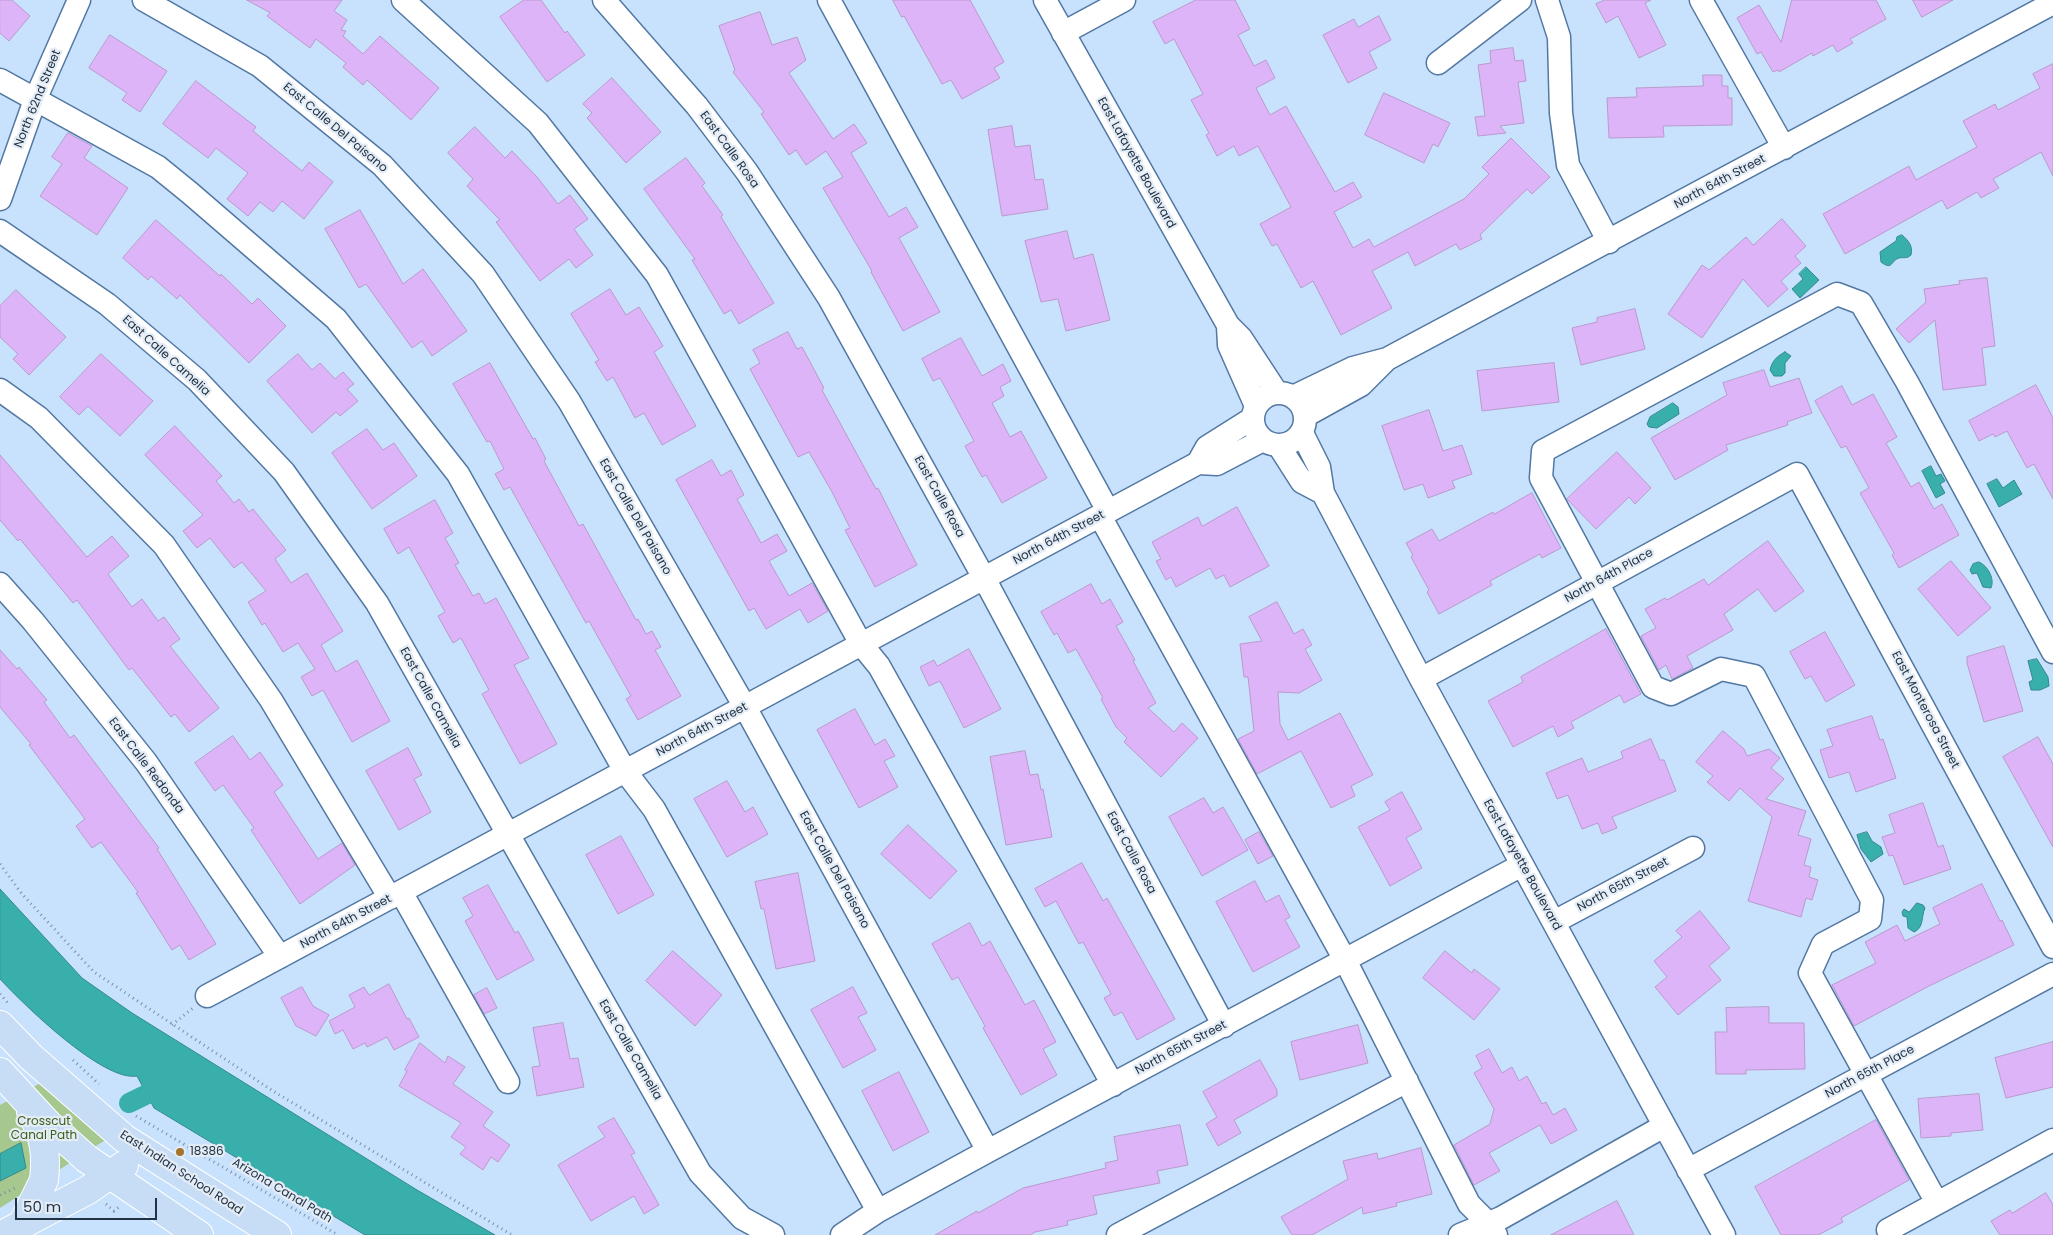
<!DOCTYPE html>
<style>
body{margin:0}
#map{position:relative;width:2053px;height:1235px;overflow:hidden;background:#c8e1fd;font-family:Poppins,sans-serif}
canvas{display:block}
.scale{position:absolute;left:15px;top:1198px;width:142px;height:22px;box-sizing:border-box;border:2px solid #213244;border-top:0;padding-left:6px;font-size:15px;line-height:18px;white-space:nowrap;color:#213244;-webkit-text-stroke:4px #e4ecf6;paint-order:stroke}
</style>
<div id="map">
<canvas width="2053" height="1235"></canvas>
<div class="scale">50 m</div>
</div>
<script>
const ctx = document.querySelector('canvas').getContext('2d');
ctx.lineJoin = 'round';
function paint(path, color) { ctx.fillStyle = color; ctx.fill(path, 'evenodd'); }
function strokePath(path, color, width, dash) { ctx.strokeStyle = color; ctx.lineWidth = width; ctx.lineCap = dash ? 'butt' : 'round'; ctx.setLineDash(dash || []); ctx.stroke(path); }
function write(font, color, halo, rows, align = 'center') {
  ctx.font = font + ' Poppins,sans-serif'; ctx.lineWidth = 4.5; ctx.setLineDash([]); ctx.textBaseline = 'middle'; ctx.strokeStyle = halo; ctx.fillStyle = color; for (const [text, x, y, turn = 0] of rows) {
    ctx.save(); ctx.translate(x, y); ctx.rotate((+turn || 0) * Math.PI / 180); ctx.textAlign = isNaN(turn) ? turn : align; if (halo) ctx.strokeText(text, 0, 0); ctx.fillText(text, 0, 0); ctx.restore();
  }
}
paint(new Path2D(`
 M63 1071 127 1126 0 1208V1105Z`), '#a6c78d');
const water = new Path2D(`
 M1902 235C1909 241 1913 246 1911 255 1907 259 1904 257 1899 258 1890 261 1893 271 1881 262L1880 252 1896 241 1897 237Z
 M1806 267 1819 280 1800 298 1792 289 1803 279 1799 274Z
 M1785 352 1791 356 1785 363V373L1782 376H1774L1770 370C1772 361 1777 356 1785 352Z
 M1673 403 1678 407 1679 414 1657 428 1649 427 1647 424 1650 417Z
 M1931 466 1936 476 1941 474 1945 481 1940 484 1945 493 1936 498 1922 471Z
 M1997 479 2003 488 2014 480 2022 494 1999 507 1987 484Z
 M1979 562C1988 566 1995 579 1991 588L1983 587 1977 573 1972 574 1970 570 1973 564Z
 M2037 659 2048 677 2049 686 2040 690H2031L2029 682 2033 680 2028 661Z
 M1867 832 1872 841 1881 847 1883 854 1871 862 1861 849 1857 835Z
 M0 889 82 978 132 1013 417 1190 495 1235H365L154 1108 137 1076C103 1082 23 1004 0 979Z
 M1917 903 1923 905 1925 908C1921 917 1924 928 1914 932L1908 928 1907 917 1903 916 1902 912 1904 909 1909 912Z
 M21 1143 26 1168 0 1181V1154Z`);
paint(water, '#39afac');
strokePath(water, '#328a8d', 1);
strokePath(new Path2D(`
 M129 1103 172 1082`), '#39afac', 20);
const building = new Path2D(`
 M0 0H12L30 16 9 41 0 33Z
 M247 0H342L334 11 347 20 341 30 346 31 343 36 363 54 380 36 439 88 411 120 367 80 363 85 343 67 346 63 316 39 310 48 267 16 270 13Z
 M524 0H541L565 33 567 31 585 55 547 82 500 17Z
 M893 0H970L1004 62 994 68 1000 78 962 99 951 80 942 84 904 16 902 17Z
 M1196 0H1235L1250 29 1238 35 1254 66 1266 60 1275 78 1256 88 1270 115 1286 106 1335 192 1353 182 1362 197 1334 212 1353 248 1369 239 1374 247 1464 199 1489 174 1482 167 1511 138 1550 177 1532 194 1527 189 1480 235 1482 239 1460 250 1456 244 1415 266 1408 252 1372 271 1392 308 1341 335 1313 281 1301 288 1277 244 1272 246 1260 224 1291 207 1258 146 1239 156 1234 146 1217 156 1206 135 1209 133 1191 100 1203 94 1174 39 1165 44 1153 22Z
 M1605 0H1651L1645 3 1666 45 1639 58 1618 16 1606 23 1596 4Z
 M1792 0H1876L1886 19 1850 39 1853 43 1837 52 1833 45 1813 56 1812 53 1779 72 1778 70 1773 72 1761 52 1757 54 1737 18 1759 5 1781 42Z
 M1913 0H1953L1922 17Z
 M760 12 772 45 797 37 806 60 789 73 833 139 854 124 867 143 851 153 889 217 906 207 918 227 899 238 940 312 903 331 871 272 872 271 823 188 843 177 826 151 806 165 796 150 789 155 761 114 764 112 733 72 735 70 719 26Z
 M1379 16 1391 40 1369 52 1377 68 1348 83 1323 35 1354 19 1358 27Z
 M110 35 167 71 140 112 122 100 127 93 89 68Z
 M1513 48 1515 61 1523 60 1526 81 1518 82 1524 123 1500 126 1506 133 1478 136 1475 117 1485 116 1478 65 1491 63 1490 51Z
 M2053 64V176L2041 152 1993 179 1999 188 1981 198 1977 192 1947 209 1942 200 1845 254 1823 214 1909 166 1916 180 1977 147 1963 121 1995 104 1998 110 2040 88 2033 74Z
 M1703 75H1722V86H1728V98H1732V125L1663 126 1664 137 1609 138 1607 98 1637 97 1636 88 1703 86Z
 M612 78 661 132 626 163 587 118 592 113 583 104Z
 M196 81 256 127 253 131 302 171 309 162 333 182 304 219 282 201 273 212 260 202 248 216 227 199 248 173 216 148 208 158 163 124Z
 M1384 93 1450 123 1438 147 1433 144 1424 163 1365 135Z
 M1012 126 1015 147 1030 145 1035 180 1043 179 1048 209 1002 216 988 130Z
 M475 127 505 158 512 151 537 177 558 204 570 195 588 219 574 229 593 255 576 268 569 259 540 281 496 222 500 220 467 186 473 179 448 153Z
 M68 133 92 146 84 158 128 188 97 235 40 196 62 164 52 157Z
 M686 158 705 183 702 186 723 215 721 217 774 303 739 324 731 310 724 314 692 260 695 259 644 189Z
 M360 210 403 284 423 269 467 331 432 356 422 341 412 348 366 284 359 288 325 229Z
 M1782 219 1806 246 1795 256 1801 263 1781 281 1788 289 1768 307 1743 279 1702 338 1668 314 1702 265 1709 270 1746 237 1753 245Z
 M156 220 220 276 221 274 252 304 258 298 286 326 249 363 180 295 177 299 151 276 148 280 123 258Z
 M1067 231 1074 259 1093 254 1110 320 1066 331 1058 299 1041 302 1025 241Z
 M1987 278 1995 346 1982 348 1986 385 1943 390 1935 320 1909 343 1896 329 1926 302 1924 289 1960 284 1959 281Z
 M610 289 626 315 639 307 651 326 663 346 654 352 696 426 662 445 644 413 635 418 613 377 607 381 595 362 599 360 571 314Z
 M16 290 66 337 29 375 13 359 18 354 0 337V306Z
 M1635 309 1645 349 1581 365 1572 328 1597 322V318Z
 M788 332 797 349 802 347 824 388 822 390 876 489 878 488 917 565 875 587 845 530 850 528 832 492 809 452 798 457 750 369 760 363 753 350Z
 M961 338 982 376 1003 364 1011 381 1000 387 1004 396 992 403 1010 437 1021 431 1047 478 1002 503 986 475 982 477 965 446 974 441 940 378 933 381 922 359Z
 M101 354 153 401 120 436 88 406 79 415 60 397Z
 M298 354 312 370 320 363 335 379 343 372 354 384 347 389 358 401 340 416 336 412 312 433 267 381Z
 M490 363 533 439 535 438 546 459 544 461 579 526 583 524 636 620 638 619 646 634 652 631 661 647 655 650 681 696 638 720 626 699 631 696 589 621 586 623 510 487 504 490 495 474 504 469 490 441 487 442 453 384Z
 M1554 363 1559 402 1482 411 1477 371Z
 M1764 370 1770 387 1799 378 1812 413 1787 422 1788 425 1726 445 1728 450 1675 480 1651 438 1727 395 1723 383Z
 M2036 385 2053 418V499L2034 464 2027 468 2007 431 1995 437 1993 434 1979 441 1969 421Z
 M1842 386 1852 405 1873 394 1897 437 1886 443 1911 487 1919 482 1934 509 1942 504 1959 535 1899 568 1892 555 1894 553 1860 493 1869 488 1846 446 1841 448 1815 401Z
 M1429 410 1443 451 1462 445 1472 474 1452 481 1455 488 1428 498 1423 484 1404 490 1382 426Z
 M175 426 222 476 216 481 234 503 239 499 249 512 253 509 286 550 275 559 291 583 307 573 343 631 321 645 336 672 357 660 390 721 352 742 323 690 312 696 301 677 315 669 298 643 283 652 265 623 262 625 248 602 266 591 242 562 234 568 210 538 197 548 183 531 203 515 145 455Z
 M367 429 383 450 394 443 417 476 372 509 332 453Z
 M1617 452 1651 488 1635 504 1629 497 1596 529 1567 499Z
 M0 455 87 557 112 536 129 556 108 574 132 607 142 599 158 621 164 617 180 639 170 646 219 708 189 732 175 714 171 717 132 668 129 670 77 600 73 603 20 539 18 541 0 520Z
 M712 460 721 476 731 470 744 495 737 499 761 543 777 534 787 551 769 561 789 596 812 583 828 611 808 623 800 609 766 629 754 608 749 611 676 480Z
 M1532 493 1561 548 1542 558 1540 554 1490 581 1492 585 1439 614 1427 592 1429 590 1411 557 1413 555 1406 543 1432 529 1439 541 1493 512 1494 514Z
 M435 500 453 533 445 538 459 563 455 565 473 596 479 593 485 604 496 598 529 658 514 665 557 744 520 764 482 694 489 690 461 638 453 643 438 616 445 612 409 547 398 554 384 529Z
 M1237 507 1269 566 1230 587 1224 575 1216 579 1210 568 1176 587 1171 577 1166 580 1156 561 1161 559 1152 542 1198 517 1202 526Z
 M1768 541 1804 591 1775 612 1758 589 1724 614 1733 630 1687 656 1693 668 1672 679 1666 665 1659 670 1641 636 1656 628 1645 609 1665 598 1667 600 1704 579 1708 585Z
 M1951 561 1991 608 1958 636 1918 589Z
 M1091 584 1102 604 1110 599 1123 622 1116 626 1135 660 1133 661 1156 703 1148 708 1174 732 1182 723 1198 738 1161 777 1124 742 1127 738 1116 727 1101 699 1103 698 1076 649 1068 653 1057 633 1054 635 1041 612Z
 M1277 602 1294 634 1303 629 1312 645 1305 649 1322 680 1299 693 1278 692 1280 724 1288 740 1340 713 1373 775 1351 786 1355 796 1331 808 1301 751 1257 774 1238 739 1254 731 1248 677H1244L1240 644 1262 641 1249 617Z
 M1606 629 1641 694 1624 703 1620 695 1571 722 1574 728 1558 737 1553 726 1513 747 1488 701 1523 682 1521 677Z
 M1825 632 1855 685 1826 702 1811 676 1805 679 1790 652Z
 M2004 646 2023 711 1984 722 1967 663V657Z
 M969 649 1001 709 964 728 940 681 929 686 920 667 934 660 937 666Z
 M0 650 17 669 19 667 47 700 44 702 70 738 74 735 159 848 157 849 216 944 189 960 180 945 172 950 136 893 138 892 101 842 92 848 76 826 85 819 29 745 31 744 0 707Z
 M855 709 875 745 885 739 895 756 884 761 898 787 859 808 817 730Z
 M1872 716 1880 740 1883 739 1896 778 1856 792 1849 772 1829 778 1820 750 1833 746 1827 730Z
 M1723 731 1744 749 1747 756 1769 749 1780 758 1771 768 1784 779 1766 799 1806 811 1798 835 1811 839 1804 865 1811 867 1809 877 1818 880 1812 900 1806 898 1801 917 1748 901 1772 817 1740 788 1729 801 1707 782 1713 776 1696 762Z
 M233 736 250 760 260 752 283 785 274 792 318 859 342 843 355 865 300 904 251 830 254 828 223 785 215 791 195 763Z
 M2038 737 2053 764V847L2003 757Z
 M1651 739 1660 760H1664L1676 791 1612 817 1617 828 1602 834 1598 823 1582 829 1568 795 1557 799 1546 773 1582 758 1588 772 1623 758 1621 752Z
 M408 748 422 775 414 779 431 812 399 830 366 771Z
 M1025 751 1030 775 1038 774 1041 790 1043 789 1052 837 1006 845 990 757Z
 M727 781 745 812 753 807 768 834 727 857 694 799Z
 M1402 792 1422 829 1406 838 1422 868 1390 886 1358 827 1390 810 1385 802Z
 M1204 798 1213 813 1223 807 1248 850 1202 876 1169 817Z
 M1923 803 1938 847 1943 845 1951 869 1904 885 1893 855 1889 856 1882 837 1895 833 1889 815Z
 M908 825 957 871 930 899 881 854Z
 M1259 832 1273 856 1258 864 1245 840Z
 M621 836 654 895 618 914 586 855Z
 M1082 863 1103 901 1107 898 1175 1019 1137 1040 1122 1012 1114 1016 1104 998 1111 994 1083 942 1079 944 1056 901 1045 907 1035 889Z
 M798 873 815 961 776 969 764 909H761L755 882Z
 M1255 881 1266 902 1279 895 1290 917 1285 920 1300 947 1253 972 1216 902Z
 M1982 884 2000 921 2002 920 2014 945 1929 986 1854 1026 1832 985 1876 963 1865 942 1897 925 1905 941 1940 924 1933 908Z
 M488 885 515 933 518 931 534 960 497 980 465 921 473 916 463 898Z
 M1700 911 1730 948 1709 966 1721 980 1678 1015 1655 987 1667 977 1654 961 1682 937 1676 931Z
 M970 923 982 946 990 941 1025 1005 1034 1000 1056 1042 1043 1049 1057 1075 1021 1095 983 1028 985 1026 958 977 952 980 932 944Z
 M673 951 722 995 695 1026 646 981Z
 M1445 951 1472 973 1474 969 1500 989 1474 1020 1423 978Z
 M389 984 407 1019 409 1018 419 1037 394 1050 387 1037 367 1047 365 1043 353 1049 343 1030 335 1034 329 1021 355 1007 349 995 364 987 369 995Z
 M302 987 313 1006 329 1015 316 1036 296 1026 281 998Z
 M853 987 867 1013 858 1017 876 1050 843 1068 811 1010Z
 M487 988 497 1008 484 1014 474 995Z
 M1769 1007V1023H1804L1805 1069 1746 1070V1074H1716L1715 1032H1727L1726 1008Z
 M563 1023 570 1059 578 1058 584 1087 537 1096 532 1067 540 1066 533 1028Z
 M1358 1025 1368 1063 1300 1080 1291 1042Z
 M2053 1042V1087L2006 1098 1995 1058Z
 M420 1043 445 1063 448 1056 465 1067 453 1084 493 1112 483 1126 510 1145 498 1162 491 1157 483 1170 460 1154 466 1147 451 1137 461 1123 399 1086 407 1071 405 1070Z
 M1489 1049 1502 1073 1512 1067 1519 1081 1527 1076 1542 1104 1546 1102 1553 1115 1565 1108 1577 1130 1551 1144 1540 1125 1489 1153 1500 1171 1474 1185 1454 1145 1490 1124 1494 1109 1474 1073 1482 1068 1476 1056Z
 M1260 1060 1277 1090V1096L1234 1120 1241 1133 1218 1146 1206 1124 1217 1117 1203 1092Z
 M899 1072 929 1132 893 1151 862 1091Z
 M1979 1094 1983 1130 1951 1133V1136L1921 1138 1918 1099Z
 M614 1118 635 1153 631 1155 659 1205 644 1214 634 1196 591 1221 558 1165 605 1137 598 1127Z
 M1876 1120 1909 1180 1841 1218 1843 1222 1818 1235H1781L1755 1187Z
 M1180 1125 1188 1165 1157 1171 1160 1183 1093 1196 1097 1214 1067 1221 1068 1225 1035 1232 1030 1235H935L977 1211 978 1213 1023 1188 1106 1168 1105 1163 1118 1160 1114 1137Z
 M1421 1148 1432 1194 1396 1203 1397 1206 1363 1214 1362 1207 1312 1235H1292L1281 1217 1348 1179 1343 1161 1377 1153 1378 1159Z
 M2046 1193 2053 1205V1235H2000L1991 1221 2010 1210 2012 1213Z
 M1617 1201 1634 1235H1551Z`);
paint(building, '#deb4f8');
strokePath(building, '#b99acd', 1);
const minor = new Path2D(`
 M144 0 260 66 382 165 483 274 569 401 745 707 988 1151
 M403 0 538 123 657 275 861 644 879 666 1113 1085
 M604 0 697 106 747 172 829 298 984 578 1224 1026
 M829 0 1108 511
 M1045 0 1228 325 1241 338 1277 393
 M1547 0 1559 37 1561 113 1568 165 1609 242
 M1701 0 1784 148
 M1063 33 1124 0
 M1438 63 1520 0
 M0 80 158 167 190 193 336 319 458 474 625 771 654 809 878 1211
 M0 199 35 100 79 0
 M0 231 107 304 197 380 284 472 377 603 700 1173 742 1218 773 1235
 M1228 326 1229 345 1256 406
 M0 390 39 418 164 545 271 700 390 898
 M1253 419a26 26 0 1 1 52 0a26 26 0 1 1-52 0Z
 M1293 397 1353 368 1387 359 2053 3
 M1305 416 1361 385 1386 360
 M1302 433 1319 467 1323 493 1421 679 1724 1235
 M1279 446 1302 482 1323 493
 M1198 463 1207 447 1253 418
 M1100 516 1345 960 1469 1204 1488 1223 1496 1235
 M0 584 33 621 146 762 280 957
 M1421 679 1797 474 2053 947
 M401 892 508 1082
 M1554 922 1693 848
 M207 996 1198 463 1217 464 1263 440
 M1688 1170 2053 974
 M1937 1203 1810 973 1823 944 1870 919 1872 900 1754 676 1721 669 1671 694 1653 687 1541 478 1543 451 1837 294 1861 303 1907 382 2053 652
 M842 1235 878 1211 988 1151 1522 865
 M1118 1235 1407 1081
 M1460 1235 1501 1218 1664 1126
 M1891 1235 1888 1230 2053 1140`);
const major = new Path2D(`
 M0 1025 31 1057 125 1139 277 1235
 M0 1072 49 1125 87 1159 199 1235
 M22 1225 44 1180C47 1153 44 1135 31 1112
 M2 1235 88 1190 124 1165`);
strokePath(minor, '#5278a3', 25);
strokePath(major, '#fff', 30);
strokePath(new Path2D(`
 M0 864 22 894 94 972 273 1091 512 1235
 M0 994 8 1003
 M172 1025 193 1008
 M73 1060 99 1084
 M136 1116 338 1235
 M0 1195 15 1188
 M106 1204 114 1211 119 1207`), '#7a90a7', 3, [1, 4]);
strokePath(minor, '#fff', 22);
strokePath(major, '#c7ddf6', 28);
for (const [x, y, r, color] of [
 [180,1152,5,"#a6732a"]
]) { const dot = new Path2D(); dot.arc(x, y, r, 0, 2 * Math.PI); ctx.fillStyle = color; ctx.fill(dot); strokePath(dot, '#e4ecf6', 2); }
write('12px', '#213244', '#e4ecf6', [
 ["North 62nd Street",38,99,-68],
 ["East Calle Del Paisano",335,128,40],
 ["East Calle Rosa",729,150,54],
 ["East Lafayette Boulevard",1136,163,61],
 ["North 64th Street",1720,182,-28],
 ["East Calle Camelia",166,356,42],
 ["East Calle Rosa",939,497,61],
 ["East Calle Del Paisano",635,517,60],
 ["North 64th Street",1059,538,-28],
 ["North 64th Place",1609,576,-29],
 ["East Calle Camelia",430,698,61],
 ["East Monterosa Street",1925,710,62],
 ["North 64th Street",702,730,-28],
 ["East Calle Redonda",146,766,53],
 ["East Calle Rosa",1131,853,62],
 ["East Lafayette Boulevard",1522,865,61],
 ["East Calle Del Paisano",834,870,61],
 ["North 65th Street",1623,885,-28],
 ["North 64th Street",346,922,-28],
 ["North 65th Street",1181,1048,-28],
 ["East Calle Camelia",630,1050,60],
 ["North 65th Place",1870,1072,-28],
 ["East Indian School Road",181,1173,33],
 ["Arizona Canal Path",282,1191,31]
]);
write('12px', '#3c5f18', '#e4ecf6', [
 ["Crosscut",44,1122],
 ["Canal Path",44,1136]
]);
write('12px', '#213244', '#e4ecf6', [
 ["18386",190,1152]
], 'left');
</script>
